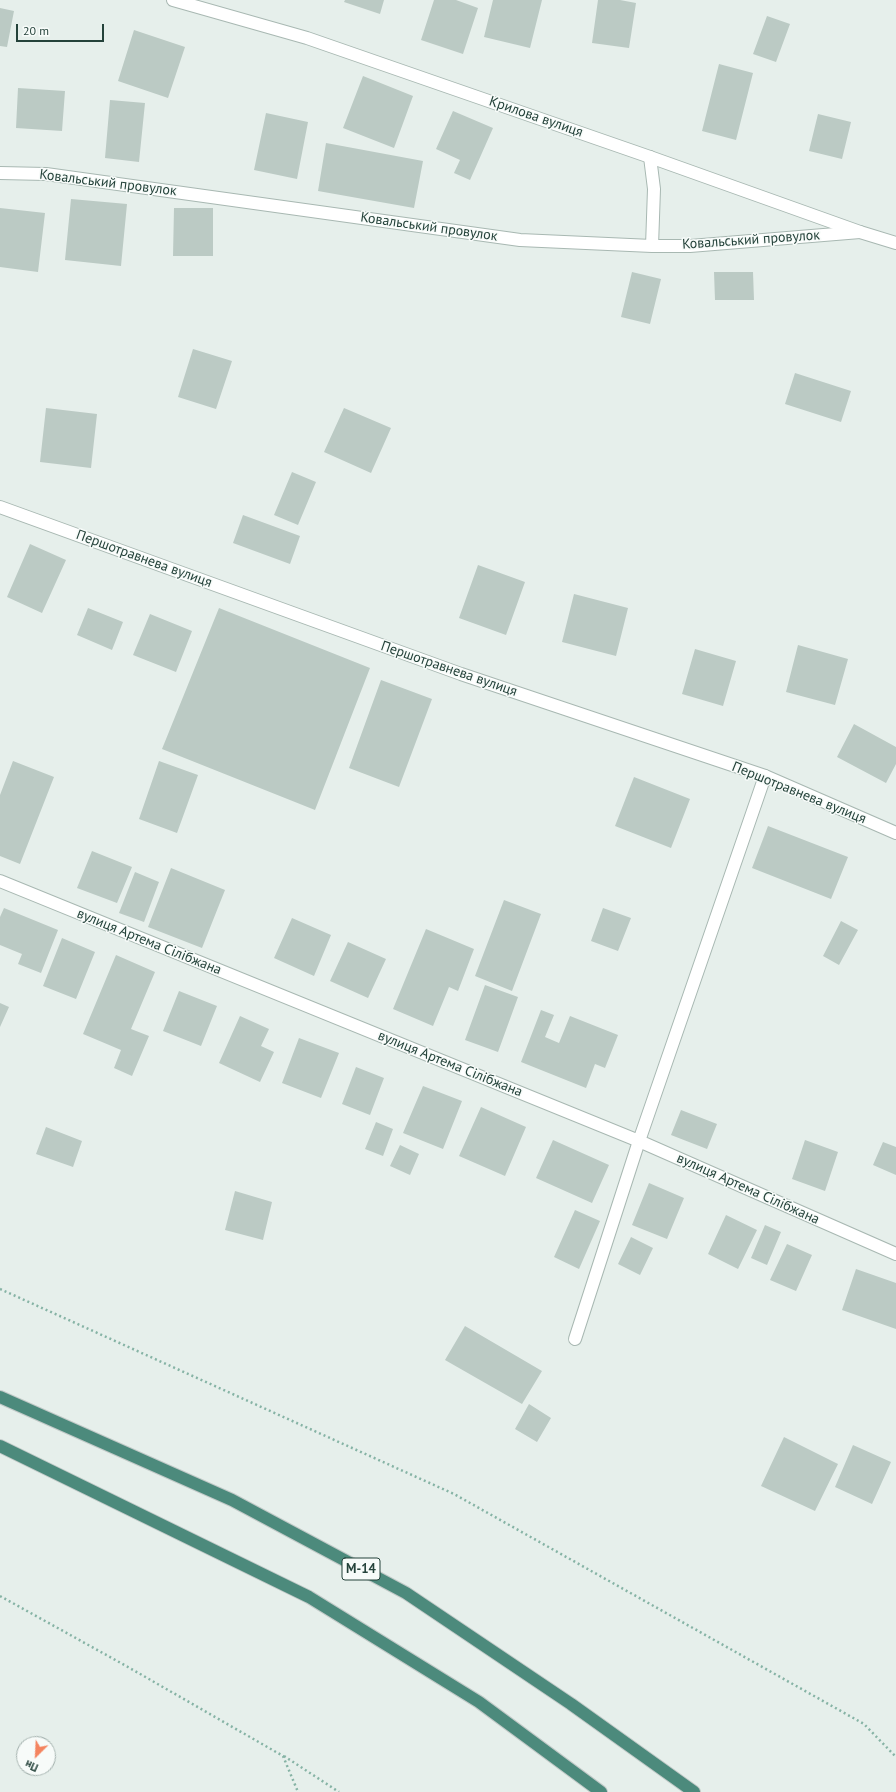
<!DOCTYPE html>
<meta charset="utf-8">
<style>
body{margin:0}
#map{position:relative;width:896px;height:1792px;overflow:hidden;background:#e6efeb;font-family:"PT Sans",sans-serif}
canvas{display:block}
.north{position:absolute;left:16px;top:1736px;width:40px;height:40px;box-sizing:border-box;background:#f7fbf9;border:1px solid #a3b1ad;border-radius:50%;rotate:204deg;font-size:11px;font-weight:700;line-height:16px;text-align:center;color:#24423a}
.north::after{content:'';display:block;margin:auto;width:14px;height:18px;background:#f4845f;clip-path:polygon(50% 0,100% 100%,50% 72%,0 100%)}
.scale{position:absolute;left:16px;top:24px;width:88px;height:18px;box-sizing:border-box;border:2px solid #24423a;border-top:0;padding-left:5px;font-size:12px;line-height:14px;white-space:nowrap;color:#24423a;-webkit-text-stroke:3px #f7fbf9;paint-order:stroke}
</style>
<div id="map">
<canvas width="896" height="1792"></canvas>
<div class="north">Пн</div>
<div class="scale">20 m</div>
</div>
<script>
const ctx = document.querySelector('canvas').getContext('2d');
ctx.lineJoin = 'round';
function paint(path, color) { ctx.fillStyle = color; ctx.fill(path, 'evenodd'); }
function strokePath(path, color, width, dash) { ctx.strokeStyle = color; ctx.lineWidth = width; ctx.lineCap = dash ? 'butt' : 'round'; ctx.setLineDash(dash || []); ctx.stroke(path); }
function write(font, color, halo, rows, align = 'center') {
  ctx.font = font + ' "PT Sans",sans-serif'; ctx.lineWidth = 3; ctx.setLineDash([]); ctx.textBaseline = 'middle'; ctx.strokeStyle = halo; ctx.fillStyle = color; for (const [text, x, y, turn = 0] of rows) {
    ctx.save(); ctx.translate(x, y); ctx.rotate((+turn || 0) * Math.PI / 180); ctx.textAlign = isNaN(turn) ? turn : align; if (halo) ctx.strokeText(text, 0, 0); ctx.fillText(text, 0, 0); ctx.restore();
  }
}
paint(new Path2D(`
 M345 0H384L380 14 344 2Z
 M434 0H456L478 8 463 54 421 40Z
 M493 0H542L530 48 484 37Z
 M598 0H620L636 3 629 48 592 43Z
 M0 8 14 11 7 47 0 46Z
 M767 16 790 24 776 62 753 54Z
 M134 30 185 47 168 98 118 81Z
 M719 64 753 73 736 140 702 131Z
 M363 76 413 96 394 148 343 128Z
 M18 88 65 91 62 131 16 128Z
 M110 100 145 103 139 162 105 158Z
 M453 111 493 128 470 180 454 173 460 160 436 149Z
 M266 113 308 122 297 179 254 170Z
 M818 114 851 122 842 159 809 151Z
 M326 143 423 161 414 208 318 191Z
 M71 199 127 204 121 266 65 260Z
 M0 208 45 213 38 272 0 267Z
 M174 208H213V256H173Z
 M632 272 661 279 650 324 621 317Z
 M714 272H753L754 300H715Z
 M193 349 232 361 216 409 178 397Z
 M795 373 851 391 841 422 785 404Z
 M46 408 97 414 91 468 40 462Z
 M344 408 391 428 371 473 324 452Z
 M292 472 316 482 298 525 274 515Z
 M243 515 300 536 290 564 233 543Z
 M30 544 66 560 42 613 7 597Z
 M478 565 525 582 506 635 459 618Z
 M574 594 628 608 616 656 562 642Z
 M88 608 123 622 112 650 77 635Z
 M219 608 370 668 315 810 162 749Z
 M150 614 192 631 176 672 133 655Z
 M798 645 848 659 835 705 786 692Z
 M695 649 736 661 723 706 682 694Z
 M381 680 432 699 399 787 349 768Z
 M854 724 896 747V764L886 783 837 757Z
 M13 761 54 777 20 864 0 856V795Z
 M159 761 198 775 177 833 139 819Z
 M634 777 690 799 671 848 615 826Z
 M768 826 848 857 831 899 752 868Z
 M92 851 132 867 117 903 77 888Z
 M171 868 225 890 202 948 148 927Z
 M135 872 159 882 144 922 119 913Z
 M504 900 541 914 512 991 475 976Z
 M4 908 58 930 41 973 18 964 22 954 0 945V917Z
 M603 908 631 918 618 951 591 941Z
 M292 918 331 935 314 976 274 958Z
 M841 921 858 930 839 965 823 956Z
 M426 929 474 949 458 991 449 987 433 1026 393 1009Z
 M62 938 95 952 76 999 43 986Z
 M348 942 386 959 368 998 330 981Z
 M116 955 155 972 131 1029 149 1036 132 1076 114 1068 121 1050 83 1034Z
 M485 985 518 997 498 1052 465 1040Z
 M179 991 217 1006 201 1046 163 1031Z
 M0 1003 9 1007 0 1027Z
 M541 1010 554 1015 545 1037 559 1043 570 1016 618 1035 605 1068 595 1064 586 1088 521 1062Z
 M240 1016 269 1029 261 1046 274 1052 260 1082 219 1063Z
 M299 1038 339 1053 321 1098 282 1083Z
 M356 1067 384 1078 370 1115 342 1104Z
 M423 1086 462 1101 443 1149 403 1133Z
 M481 1107 526 1127 505 1176 459 1156Z
 M681 1110 717 1124 707 1149 671 1135Z
 M376 1122 393 1129 383 1156 365 1149Z
 M46 1127 82 1141 73 1167 36 1154Z
 M553 1140 609 1165 592 1203 536 1178Z
 M805 1140 838 1152 825 1191 792 1179Z
 M883 1142 896 1147V1175L873 1165Z
 M400 1145 419 1154 410 1175 390 1166Z
 M649 1183 684 1198 667 1239 632 1225Z
 M235 1191 272 1202 263 1240 225 1230Z
 M575 1210 600 1221 579 1269 554 1257Z
 M726 1215 757 1230 738 1269 708 1254Z
 M765 1225 781 1232 767 1265 751 1258Z
 M631 1237 653 1248 640 1275 618 1264Z
 M787 1244 812 1255 796 1291 770 1280Z
 M856 1269 896 1283V1329L842 1310Z
 M465 1326 542 1371 522 1404 445 1360Z
 M529 1404 551 1418 537 1442 515 1429Z
 M784 1437 838 1464 815 1511 761 1486Z
 M853 1445 891 1462 872 1504 835 1487Z`), '#bbcac4');
const service = new Path2D(`
 M575 1339 639 1141`);
const minor = new Path2D(`
 M650 157 654 189 652 246
 M0 173 46 174 520 240 652 246H690L860 232
 M0 881 639 1141 896 1254
 M639 1141 765 776`);
const tertiary = new Path2D(`
 M173 0 307 38 650 157 860 232 896 243
 M0 507 461 674 765 776 896 833`);
const trunk = new Path2D(`
 M0 1397 232 1500 406 1593 571 1704 694 1792
 M0 1446 309 1597 479 1702 601 1792`);
strokePath(service, '#a8b8b2', 14);
strokePath(minor, '#a8b8b2', 14);
strokePath(tertiary, '#a8b8b2', 14);
strokePath(trunk, '#c2cac8', 14);
strokePath(new Path2D(`
 M0 1289 454 1494 864 1724 896 1757
 M0 1596 128 1667 283 1756 298 1792
 M284 1756 339 1792`), '#86b3a5', 2.5, [2, 3]);
strokePath(service, '#fff', 12);
strokePath(minor, '#fff', 12);
strokePath(tertiary, '#fff', 12);
strokePath(trunk, '#4c8a7c', 12);
for (const [x, y, w] of [
 [361,1569,38]
]) { const box = new Path2D(); box.roundRect(x - w / 2, y - 11, w, 22, 3); ctx.fillStyle = '#f7fbf9'; ctx.fill(box); strokePath(box, '#24423a', 1); }
write('bold 13px', '#24423a', null, [
 ["М-14",361,1569]
]);
write('14px', '#24423a', '#f7fbf9', [
 ["Крилова вулиця",536,117,19],
 ["Ковальський провулок",108,183,7],
 ["Ковальський провулок",429,227,8],
 ["Ковальський провулок",751,240,-4],
 ["Першотравнева вулиця",144,559,20],
 ["Першотравнева вулиця",449,669,19],
 ["Першотравнева вулиця",799,793,22],
 ["вулиця Артема Сілібжана",149,942,22],
 ["вулиця Артема Сілібжана",450,1064,22],
 ["вулиця Артема Сілібжана",748,1189,24]
]);
</script>
